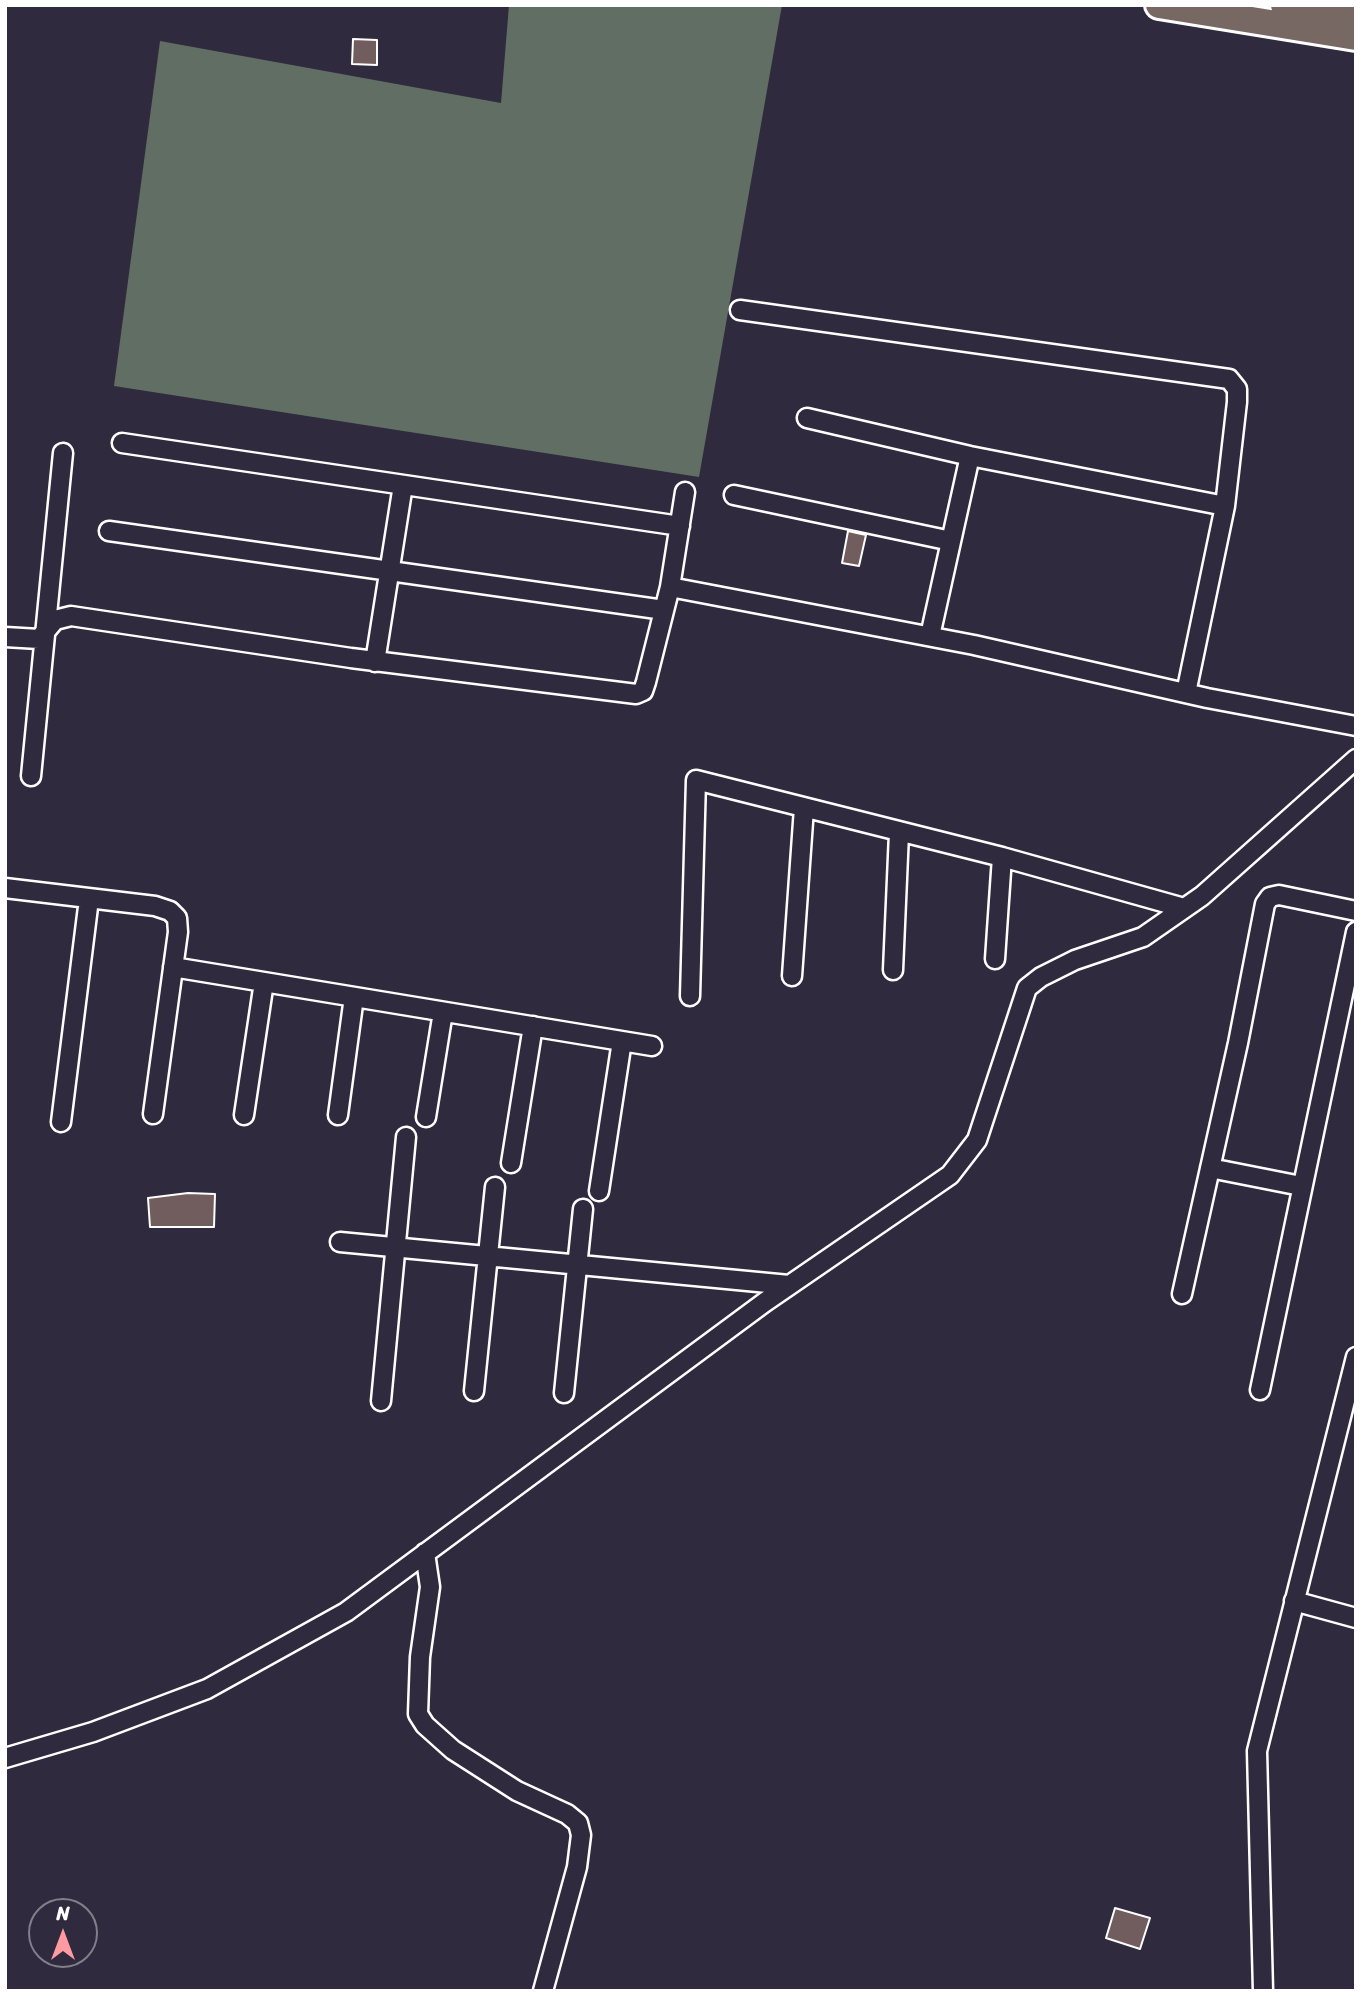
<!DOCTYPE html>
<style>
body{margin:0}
#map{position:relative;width:1361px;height:1996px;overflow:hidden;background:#2f2a3d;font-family:Sriracha,sans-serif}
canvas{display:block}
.frame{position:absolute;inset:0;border:7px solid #fff;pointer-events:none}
.north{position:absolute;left:28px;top:1898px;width:70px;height:70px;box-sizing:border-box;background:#2f2a3d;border:2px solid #827f8b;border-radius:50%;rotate:0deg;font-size:19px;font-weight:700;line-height:28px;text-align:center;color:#fff}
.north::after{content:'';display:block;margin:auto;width:24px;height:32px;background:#ff9aa2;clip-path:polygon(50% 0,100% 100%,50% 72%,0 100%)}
</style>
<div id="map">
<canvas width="1361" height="1996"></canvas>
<div class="frame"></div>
<div class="north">N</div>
</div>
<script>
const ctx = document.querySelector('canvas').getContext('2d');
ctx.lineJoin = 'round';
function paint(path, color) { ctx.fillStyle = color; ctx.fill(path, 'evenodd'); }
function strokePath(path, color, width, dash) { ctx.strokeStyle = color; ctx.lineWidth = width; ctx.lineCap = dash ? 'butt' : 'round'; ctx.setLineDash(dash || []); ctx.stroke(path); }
paint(new Path2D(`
 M509 5H782L699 477 114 386 160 41 501 103Z`), '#616e64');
const building = new Path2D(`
 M353 39 377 40V65L352 64Z
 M848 531 866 535 859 566 842 563Z
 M188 1193 215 1194 214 1227H150L148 1198Z
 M1115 1908 1150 1918 1140 1949 1106 1938Z`);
paint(building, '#715c5e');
strokePath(building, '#fff', 2);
const street = new Path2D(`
 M740 310 1229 379 1237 389V402L1225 506 1186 693
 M807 418 970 456 1225 506
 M122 443 680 526
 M734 495 951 541
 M109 531 664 610
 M670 587 974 645 1207 698 1356 726
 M930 636 970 456
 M5 637 39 639 55 620 71 616 351 658 636 694 643 691 646 682 670 587 685 492
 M375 662 403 485
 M31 776 63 453
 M5 888 155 906 170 911 177 918 178 932 153 1114
 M995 959 1002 857
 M173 967 652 1046
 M893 970 899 833
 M792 976 804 808
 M690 996 696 780 1002 857 1184 908
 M244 1115 264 982
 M338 1115 354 997
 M426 1117 443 1012
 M61 1122 89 899
 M511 1163 533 1026
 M1210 1168 1301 1186
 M599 1191 622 1041
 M340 1242 789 1285
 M1182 1294 1238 1043 1265 904 1270 897 1279 895 1356 911
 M1260 1390 1356 932
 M474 1391 495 1187
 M564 1393 583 1209
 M381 1401 406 1137
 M425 1553 430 1587 420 1657 418 1714 425 1725 453 1750 517 1791 567 1814 578 1823 581 1835 577 1867 543 1991
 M1294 1601 1356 1618
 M5 1758 93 1732 207 1689 346 1612 765 1302 950 1175 977 1140 1027 988 1041 977 1075 960 1143 937 1202 896 1356 759
 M1263 1991 1257 1751 1356 1357`);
const primary = new Path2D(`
 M1159 5 1356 37
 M1284 5 1356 17`);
strokePath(street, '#fff', 23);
strokePath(primary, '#fff', 32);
strokePath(street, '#2f2a3d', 18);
strokePath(primary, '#776864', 26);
</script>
